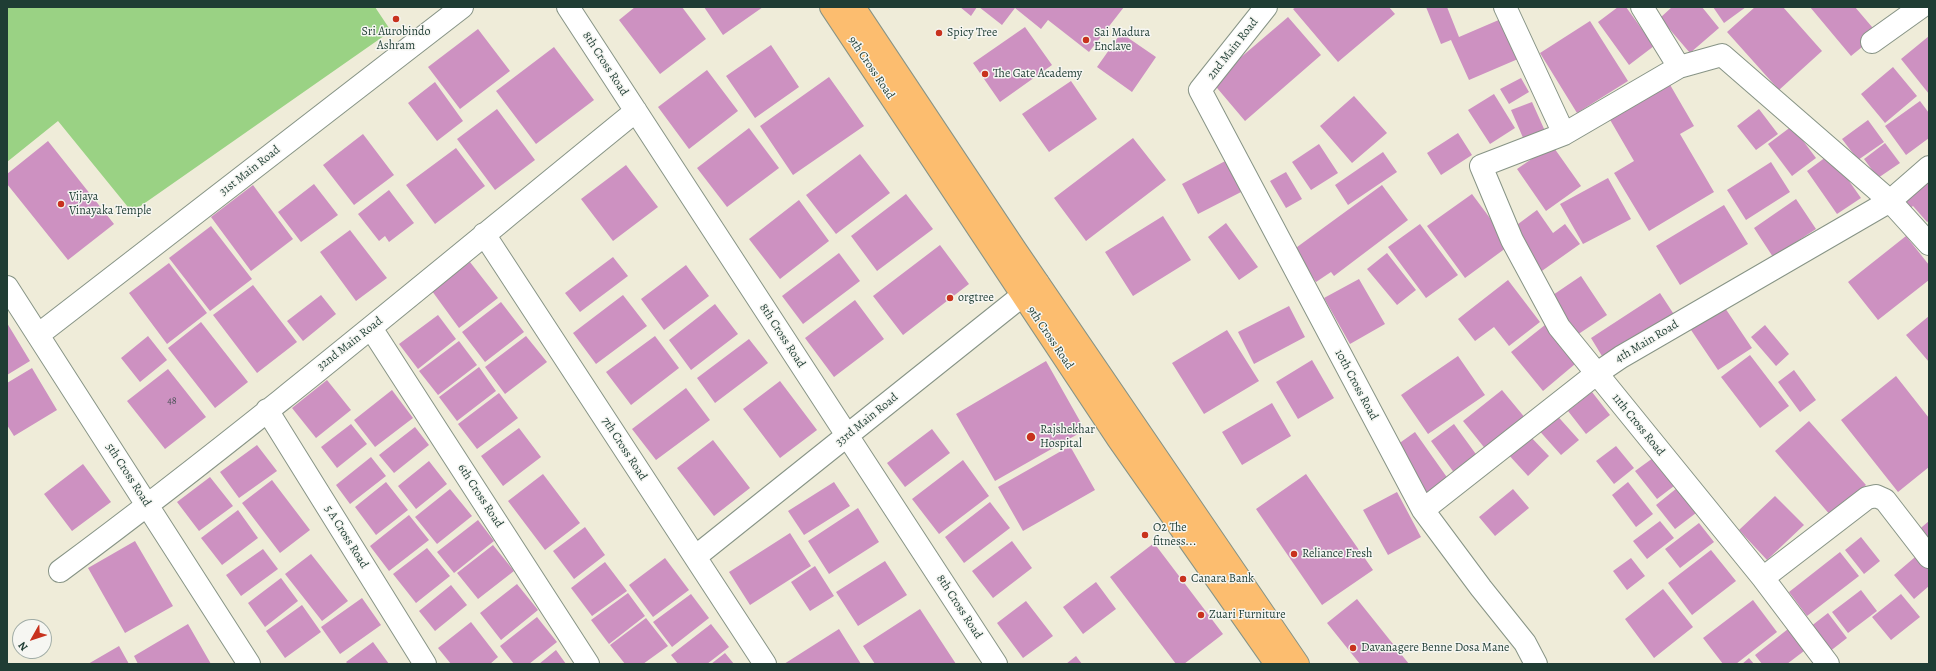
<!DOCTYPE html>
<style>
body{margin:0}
#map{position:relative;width:1936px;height:671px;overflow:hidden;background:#efecd9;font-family:Alegreya,serif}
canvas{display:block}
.frame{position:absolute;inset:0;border:8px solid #1f3d34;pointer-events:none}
.north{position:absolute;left:12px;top:619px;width:40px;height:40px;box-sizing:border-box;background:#f6f6f2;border:1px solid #a0aca6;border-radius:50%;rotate:231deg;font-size:11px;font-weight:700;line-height:16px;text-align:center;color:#1f3d34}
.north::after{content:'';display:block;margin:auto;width:14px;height:18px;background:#c8321e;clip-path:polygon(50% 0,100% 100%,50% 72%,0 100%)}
</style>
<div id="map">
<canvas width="1936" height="671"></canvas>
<div class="frame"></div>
<div class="north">N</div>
</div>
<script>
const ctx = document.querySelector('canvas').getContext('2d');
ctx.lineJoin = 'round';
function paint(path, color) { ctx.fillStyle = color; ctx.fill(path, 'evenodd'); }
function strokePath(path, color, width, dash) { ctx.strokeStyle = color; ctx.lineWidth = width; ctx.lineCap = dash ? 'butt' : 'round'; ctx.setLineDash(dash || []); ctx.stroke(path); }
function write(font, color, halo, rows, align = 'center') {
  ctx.font = font + ' Alegreya,serif'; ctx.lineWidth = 3; ctx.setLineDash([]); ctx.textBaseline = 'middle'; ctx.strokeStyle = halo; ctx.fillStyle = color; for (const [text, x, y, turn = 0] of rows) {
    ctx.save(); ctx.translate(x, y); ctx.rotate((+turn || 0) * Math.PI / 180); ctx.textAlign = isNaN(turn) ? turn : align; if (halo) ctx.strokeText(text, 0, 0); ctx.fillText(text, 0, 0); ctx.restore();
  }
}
paint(new Path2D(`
 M7 7H375L391 31 132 212 58 121 7 162Z`), '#9ad284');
paint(new Path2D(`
 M635 7H682L706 39 660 74 619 20Z
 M704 7H763L723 35Z
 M960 7H977L971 16Z
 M979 7H1124L1089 52 1048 20 1041 29 1015 8 1002 25Z
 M1296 7H1389L1395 14 1338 62 1293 9Z
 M1426 7H1447L1459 37 1501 19 1518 59 1469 80 1451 40 1441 44Z
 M1618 7H1626L1654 46 1629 65 1598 22Z
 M1672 7H1702L1719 28 1690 53 1660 18Z
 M1713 7H1746L1724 23Z
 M1755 7H1783L1822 51 1779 90 1727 32Z
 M1810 7H1855L1878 34 1851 56Z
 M1288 17 1321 55 1245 121 1212 82Z
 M1590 21 1628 81 1577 113 1540 53Z
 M1025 27 1052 65 1000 102 973 63Z
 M478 29 510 71 460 109 428 67Z
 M1121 33 1156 57 1132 92 1097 67Z
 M1929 36V94L1901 59Z
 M771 45 799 87 755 118 726 76Z
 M554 47 594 100 536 144 496 91Z
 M1893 67 1917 96 1885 123 1861 94Z
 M707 70 738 111 689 149 658 107Z
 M829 77 864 126 793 175 760 126Z
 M1521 78 1529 92 1509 104 1500 89Z
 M1071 81 1097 119 1049 152 1022 114Z
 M435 82 463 121 437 141 408 103Z
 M1669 83 1694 126 1680 134 1714 192 1649 231 1614 173 1634 161 1609 118Z
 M1494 94 1515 128 1490 144 1468 110Z
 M1354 96 1387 133 1352 163 1320 126Z
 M1920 101 1929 113V138L1906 155 1885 126Z
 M1532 102 1545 131 1524 140 1511 110Z
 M497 109 535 160 495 190 457 139Z
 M1759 109 1778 134 1756 150 1737 126Z
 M1868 120 1884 142 1858 160 1842 139Z
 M1792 126 1816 158 1792 176 1768 144Z
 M749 128 779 168 727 207 697 168Z
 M1458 133 1472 155 1441 175 1427 153Z
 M363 134 394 175 354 205 323 165Z
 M1133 138 1166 180 1086 241 1054 198Z
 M48 141 114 224 68 260 7 184V174Z
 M1885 143 1900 163 1878 178 1864 159Z
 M1319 144 1338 173 1311 190 1292 162Z
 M1552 145 1581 186 1546 211 1517 169Z
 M456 148 485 186 435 224 406 185Z
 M1383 152 1397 172 1348 205 1335 185Z
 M860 154 890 193 836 234 806 195Z
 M1830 154 1861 198 1837 214 1807 171Z
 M1229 159 1245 190 1198 214 1182 184Z
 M1771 162 1790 192 1746 220 1727 190Z
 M626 165 658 207 613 241 581 199Z
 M1286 172 1302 199 1286 208 1270 181Z
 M1929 173V221L1927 222 1913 206 1910 208 1900 196Z
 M1608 178 1631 219 1583 244 1560 204Z
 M314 184 338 215 301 242 278 212Z
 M253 185 293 239 251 271 211 217Z
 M1382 185 1408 220 1334 276 1331 272 1316 282 1293 250Z
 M389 190 414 223 389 242 385 236 379 241 358 214Z
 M906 194 933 229 877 271 851 236Z
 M1472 194 1510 245 1465 278 1427 226Z
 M1796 199 1816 229 1773 257 1754 228Z
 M799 200 829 241 780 279 749 239Z
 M1724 205 1748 244 1680 285 1656 246Z
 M1537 210 1553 233 1565 224 1580 244 1539 273 1510 230Z
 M1163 216 1191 260 1133 296 1105 252Z
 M1226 223 1258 267 1239 280 1208 237Z
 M1420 224 1458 275 1426 298 1388 247Z
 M211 226 252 279 210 311 169 258Z
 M350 230 387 278 356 301 320 252Z
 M1906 236 1929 265V280L1878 320 1848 282Z
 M940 245 969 284 903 335 873 296Z
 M839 253 860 281 803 324 782 296Z
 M1387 253 1416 290 1397 305 1367 269Z
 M613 257 628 276 580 312 565 293Z
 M470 262 498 298 459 328 432 291Z
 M169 263 207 313 167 344 129 293Z
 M686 265 709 296 664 330 641 299Z
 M1581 276 1607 315 1577 335 1550 297Z
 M1359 279 1385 324 1350 344 1324 298Z
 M1508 280 1540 322 1509 346 1494 327 1475 341 1458 319Z
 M253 285 297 342 257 373 213 315Z
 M1660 293 1675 316 1605 361 1591 338Z
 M321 295 336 314 303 341 287 321Z
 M623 295 647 326 596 364 573 333Z
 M855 300 884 339 834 377 805 338Z
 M501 302 524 332 485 362 462 332Z
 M715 304 738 334 691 370 669 340Z
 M1723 305 1752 348 1718 370 1689 327Z
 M1289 306 1305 337 1254 364 1238 332Z
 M438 315 456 339 418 369 399 344Z
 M1929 316V362L1906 335Z
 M1550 321 1581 359 1543 391 1511 352Z
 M201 322 248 382 215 408 168 348Z
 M7 323 30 361 7 375Z
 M1765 325 1789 354 1776 366 1751 337Z
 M1227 330 1259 381 1204 414 1172 363Z
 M148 336 167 360 140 382 121 358Z
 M526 336 547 362 505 394 485 367Z
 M655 336 679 368 631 405 606 372Z
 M749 339 768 363 715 403 697 378Z
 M459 341 477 365 438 395 419 371Z
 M1750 355 1789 406 1760 428 1721 377Z
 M1458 356 1485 395 1428 434 1401 395Z
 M1312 360 1334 398 1298 419 1276 382Z
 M1046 361 1085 430 995 481 956 414Z
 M479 367 496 391 457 421 439 397Z
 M32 368 57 410 14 436 7 425V383Z
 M168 369 206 417 165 449 127 401Z
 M1794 370 1816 400 1800 412 1778 382Z
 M1896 376 1929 418V467L1898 492 1841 420Z
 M327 380 351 410 316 438 292 408Z
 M780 381 817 430 780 458 743 409Z
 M686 388 710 420 656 460 632 429Z
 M392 390 413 418 375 447 354 420Z
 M1502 390 1526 419 1487 451 1463 421Z
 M1592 392 1610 415 1586 434 1568 411Z
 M499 393 518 418 477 449 458 424Z
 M1272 403 1291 436 1242 465 1222 432Z
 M1553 411 1579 440 1561 455 1536 427Z
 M1809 421 1866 485 1831 516 1775 451Z
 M351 424 367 444 337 468 321 447Z
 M1454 424 1478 457 1455 474 1431 441Z
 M415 427 429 445 394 473 379 455Z
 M519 428 541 457 503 486 481 456Z
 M932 429 950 453 905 487 887 463Z
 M1415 432 1451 483 1430 498 1394 447Z
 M1528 434 1549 456 1528 476 1507 453Z
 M713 440 750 488 714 516 677 468Z
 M257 445 277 471 239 498 220 472Z
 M1070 446 1095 490 1023 531 998 487Z
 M1616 446 1634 468 1614 484 1596 461Z
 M371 457 386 476 350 504 336 485Z
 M1653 458 1674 486 1657 499 1635 471Z
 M963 460 989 496 939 534 912 499Z
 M429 461 447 484 416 509 398 486Z
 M83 464 111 502 72 531 44 494Z
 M543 474 580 523 545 550 508 501Z
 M1306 474 1373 570 1322 605 1256 509Z
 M210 477 233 506 199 531 177 502Z
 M272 480 310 530 280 553 242 503Z
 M386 482 408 510 376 535 355 507Z
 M834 482 850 506 804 535 788 511Z
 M1628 482 1653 514 1636 527 1612 495Z
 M1677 488 1696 513 1675 529 1656 505Z
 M450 489 472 516 437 544 415 517Z
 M1513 489 1529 508 1495 536 1479 517Z
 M1397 492 1421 537 1388 555 1363 510Z
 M1775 496 1804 525 1767 560 1739 530Z
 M990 502 1010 528 964 563 945 537Z
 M858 508 879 542 829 574 808 541Z
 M238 510 258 538 222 565 201 538Z
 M409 515 429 540 389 571 370 546Z
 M478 520 494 541 454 573 437 552Z
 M1660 521 1674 538 1647 559 1633 541Z
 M1929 521V548L1916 532Z
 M1699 523 1714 542 1680 568 1665 549Z
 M585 527 605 555 574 579 553 551Z
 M790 533 811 566 750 605 729 572Z
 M1861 537 1880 561 1864 574 1845 550Z
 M135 541 173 606 125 633 88 568Z
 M1012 541 1032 568 993 598 972 571Z
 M1154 543 1223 634 1184 664H1176L1110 577Z
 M493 545 514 571 478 599 457 573Z
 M427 548 450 576 416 603 393 574Z
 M263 549 278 569 241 596 226 575Z
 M1711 550 1736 581 1692 615 1668 583Z
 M1840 552 1859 576 1807 616 1789 592Z
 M1921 552 1929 562V586L1914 599 1894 575Z
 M311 554 348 601 322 621 285 574Z
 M665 558 689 590 653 617 629 585Z
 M1631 558 1645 576 1627 590 1613 571Z
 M885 561 907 595 858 626 836 592Z
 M605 562 627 591 592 616 571 588Z
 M815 566 834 596 810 611 791 582Z
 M281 578 298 601 265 627 248 603Z
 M1096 582 1116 609 1083 634 1063 607Z
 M517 584 538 610 501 640 480 613Z
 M451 585 467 605 435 631 419 611Z
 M1663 589 1693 627 1654 658 1625 619Z
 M1861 590 1877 611 1848 633 1832 612Z
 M628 593 645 616 609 644 591 620Z
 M691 594 709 618 672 647 653 622Z
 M1901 594 1920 617 1891 640 1872 617Z
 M362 598 381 625 340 654 321 627Z
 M1357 599 1409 664H1360L1327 623Z
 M1753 600 1777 632 1736 664H1723L1703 638Z
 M1026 601 1053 636 1023 658 997 623Z
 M302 605 321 632 285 658 266 631Z
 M920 609 956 664H875L863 646Z
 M1828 613 1847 638 1829 652 1810 627Z
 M537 617 557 642 529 664H514L500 646Z
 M646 618 668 646 643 664H625L610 645Z
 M471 622 498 657 490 664H451L438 648Z
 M188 624 211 664H138L134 656Z
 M711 624 729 647 707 664H678L671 655Z
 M839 629 861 664H784Z
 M1788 629 1804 651 1787 664H1762L1755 655Z
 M373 642 389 664H348L346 662Z
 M119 646 129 664H88Z
 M556 650 566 664H539Z
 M725 653 734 664H711Z
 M1076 656 1082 664H1066Z
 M1749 658 1754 664H1742Z`), '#cd91c1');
const minor = new Path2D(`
 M568 7 996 664
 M1266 7 1200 90 1423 510 1481 588 1525 643 1536 664
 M1505 7 1564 134
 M1642 7 1679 67
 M1872 42 1921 7
 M484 234 765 664
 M7 287 249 664
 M371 328 588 664
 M38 335 462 7
 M267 410 425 664
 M1423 510 1596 374 1621 357 1890 201 1929 167
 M695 557 1038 283
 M60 571C257 425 445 266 636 111
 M1763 578 1867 498 1876 496 1885 500 1929 557
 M1828 664 1763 578 1559 327 1512 240 1481 166 1564 134 1679 67 1722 55 1890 201 1929 244`);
const major = new Path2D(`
 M831 7 1118 439 1276 664
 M854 7 1015 249 1298 664`);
strokePath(minor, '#879486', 24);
strokePath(major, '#879486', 24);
strokePath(minor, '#fff', 22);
strokePath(major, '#fcbd6f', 22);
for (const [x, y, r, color] of [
 [396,19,4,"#c8321e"],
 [939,33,4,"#c8321e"],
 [1086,40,4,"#c8321e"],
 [985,74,4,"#c8321e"],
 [61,204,4,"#c8321e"],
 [950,298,4,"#c8321e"],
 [1031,437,5,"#c8321e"],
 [1145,535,4,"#c8321e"],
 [1294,554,4,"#c8321e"],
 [1183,579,4,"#c8321e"],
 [1201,615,4,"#c8321e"],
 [1353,648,4,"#c8321e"]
]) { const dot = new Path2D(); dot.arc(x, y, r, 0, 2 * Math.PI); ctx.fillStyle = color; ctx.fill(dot); strokePath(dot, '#f6f6f2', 1.5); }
write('10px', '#4a5257', null, [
 ["48",172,402]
]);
write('12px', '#1f3d34', '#f6f6f2', [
 ["Sri Aurobindo",396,32,"center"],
 ["Ashram",396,46,"center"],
 ["Spicy Tree",947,33],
 ["Sai Madura",1094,33],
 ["Enclave",1094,47],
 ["The Gate Academy",993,74],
 ["Vijaya",69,197],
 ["Vinayaka Temple",69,211],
 ["orgtree",958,298],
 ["Rajshekhar",1040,430],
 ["Hospital",1040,444],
 ["O2 The",1153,528],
 ["fitness...",1153,542],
 ["Reliance Fresh",1302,554],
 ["Canara Bank",1191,579],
 ["Zuari Furniture",1209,615],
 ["Davanagere Benne Dosa Mane",1361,648]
], 'left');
write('12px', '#1f3d34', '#f6f6f2', [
 ["2nd Main Road",1233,49,-52],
 ["8th Cross Road",605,64,57],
 ["9th Cross Road",871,68,56],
 ["31st Main Road",250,171,-38],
 ["8th Cross Road",782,336,57],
 ["9th Cross Road",1050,338,56],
 ["4th Main Road",1647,342,-31],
 ["32nd Main Road",350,344,-38],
 ["10th Cross Road",1356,385,62],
 ["33rd Main Road",867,420,-39],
 ["11th Cross Road",1638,425,51],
 ["7th Cross Road",624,449,57],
 ["5th Cross Road",128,475,57],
 ["6th Cross Road",480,496,57],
 ["5 A Cross Road",346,537,58],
 ["8th Cross Road",959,607,57]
]);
</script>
